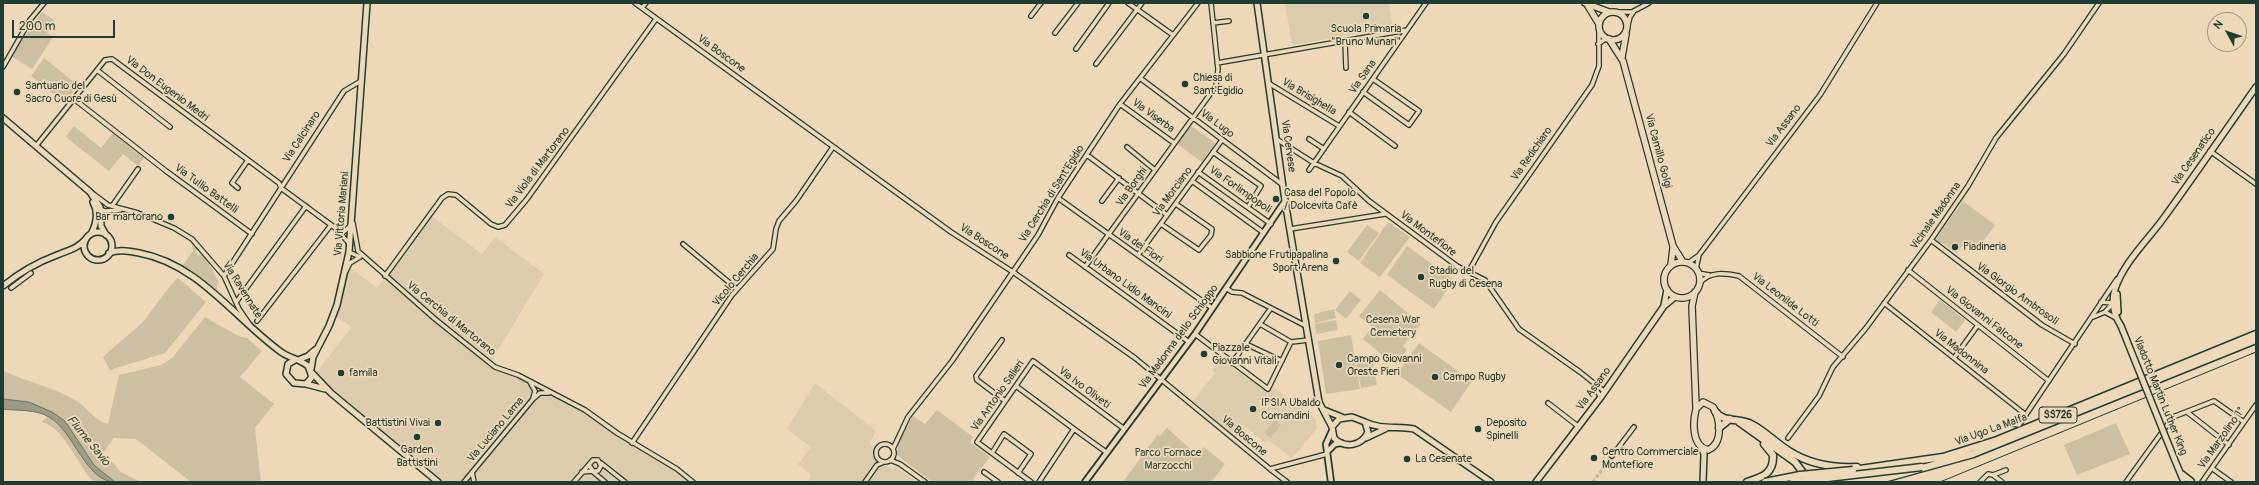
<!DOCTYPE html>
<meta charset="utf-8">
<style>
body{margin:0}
#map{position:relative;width:2259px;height:485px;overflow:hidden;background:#efd8b8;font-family:Pangolin,sans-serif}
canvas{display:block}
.frame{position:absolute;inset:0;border:4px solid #1f3d34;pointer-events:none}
.north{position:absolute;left:2207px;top:12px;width:40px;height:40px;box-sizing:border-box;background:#efd8b8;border:1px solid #9c9a83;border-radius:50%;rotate:310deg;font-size:11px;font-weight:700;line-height:16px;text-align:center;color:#1f3d34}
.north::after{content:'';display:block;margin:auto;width:14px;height:18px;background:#1f3d34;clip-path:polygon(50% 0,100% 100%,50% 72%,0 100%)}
.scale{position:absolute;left:12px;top:20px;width:103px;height:18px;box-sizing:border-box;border:2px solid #1f3d34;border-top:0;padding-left:5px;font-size:12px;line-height:14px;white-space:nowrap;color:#1f3d34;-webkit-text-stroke:3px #efd8b8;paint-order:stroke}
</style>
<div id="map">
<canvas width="2259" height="485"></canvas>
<div class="frame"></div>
<div class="north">N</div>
<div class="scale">200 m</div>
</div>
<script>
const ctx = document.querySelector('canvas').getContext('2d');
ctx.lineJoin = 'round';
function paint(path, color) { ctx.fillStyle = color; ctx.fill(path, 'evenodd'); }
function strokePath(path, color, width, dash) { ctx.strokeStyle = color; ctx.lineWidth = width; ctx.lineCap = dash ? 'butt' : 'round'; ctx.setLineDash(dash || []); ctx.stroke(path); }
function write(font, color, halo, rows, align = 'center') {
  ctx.font = font + ' Pangolin,sans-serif'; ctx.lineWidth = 3.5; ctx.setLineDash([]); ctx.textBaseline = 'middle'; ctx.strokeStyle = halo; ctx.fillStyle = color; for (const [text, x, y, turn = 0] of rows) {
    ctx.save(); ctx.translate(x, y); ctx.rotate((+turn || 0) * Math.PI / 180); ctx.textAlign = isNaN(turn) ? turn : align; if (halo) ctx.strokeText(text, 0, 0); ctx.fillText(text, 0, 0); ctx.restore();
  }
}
paint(new Path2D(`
 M1285 3H1389L1393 28 1292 45Z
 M432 216 482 254 495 237 544 274 489 365 495 369 522 378 585 411 693 482H444L315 374 352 327 336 317 350 268 377 288Z
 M1221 359 1268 393 1273 387 1315 418 1317 429 1292 458 1268 440 1265 443 1246 427 1237 437 1193 401 1215 373 1212 370Z
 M815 383 876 431 870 443 872 447 887 465 892 469 895 466 916 482H808L811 475 798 464 811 447 787 429Z`), '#ddcbad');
paint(new Path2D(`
 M42 12 54 20 47 33 53 37 32 69 11 56Z
 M44 58 78 85 65 103 31 76Z
 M1190 125 1215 143 1202 162 1177 144Z
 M74 126 101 148 113 133 144 158 138 166 123 154 109 171 67 138 66 136Z
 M1963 201 1995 225 1979 247 1973 249 1964 244 1956 253 1941 242 1939 245 1936 239Z
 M1388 222 1410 237 1380 277 1360 263Z
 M1367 225 1379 233 1359 261 1347 252Z
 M192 244 198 249 195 252 199 256 202 253 205 257 219 282 217 286 218 294 182 266 193 251Z
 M1407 246 1454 280 1434 309 1387 275Z
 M178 278 206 302 165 353 110 370 103 357 143 322 170 286Z
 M1380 290 1421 324 1403 346 1407 350 1396 364H1393L1363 339 1372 327 1359 316Z
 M1350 291 1361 300 1346 319 1335 310Z
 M1940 300 1965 320 1956 332 1931 312Z
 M1334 309 1336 318 1315 323 1314 314Z
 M205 317 238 336 247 338 262 351 240 377 274 404 255 428 261 482H191L136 439 114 438 101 456 114 463 119 471 141 482H115L100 472 94 465 65 420 29 402 3 399V371C27 382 53 387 75 400 87 407 95 421 108 424L119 375 161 365 172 358Z
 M1336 320 1338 330 1316 334 1315 324Z
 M1351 335 1360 389 1326 394 1318 341Z
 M1419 343 1472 381 1451 412 1397 374Z
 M1372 357 1377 385 1361 388 1356 361Z
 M937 410 973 437 970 442 990 457 973 479 977 482H932L897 455 898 443 913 416 925 424Z
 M48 416 64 429 89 467 106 482H94C78 467 65 428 42 422Z
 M1275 420 1281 425 1271 438 1264 433Z
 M2116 423 2130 454 2077 475 2064 445Z
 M1167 428 1197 455 1204 447 1225 464 1211 482H1123L1158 434 1160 436Z`), '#cdbfa2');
const water = new Path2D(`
 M3 399 29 402 52 412 65 421 94 465 115 482C86 482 74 431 49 417 36 409 17 411 3 409Z`);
paint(water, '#9d9b83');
strokePath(water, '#6b7563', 1);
strokePath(new Path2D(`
 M1593 482 1612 456`), '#c5b99e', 3.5, [3.5, 2]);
const minor = new Path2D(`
 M635 3 951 232 1013 272 1135 358 1270 469 1327 454
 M1128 3 1173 35
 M642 8 646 3
 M1618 12H1632L1649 3
 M1031 16 1041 3
 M1213 23 1229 21
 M1628 25 1630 17 1634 11
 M1055 33 1078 3
 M1345 42 1346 68
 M1598 44 1607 38
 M1076 49 1109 3
 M1217 63 1407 30
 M1096 64 1142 3
 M3 67 30 20 44 3
 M97 70 170 127
 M1140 78 1283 185
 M1270 84 1339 126
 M1363 92 1409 125 1419 111 1373 79
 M74 99 166 171 252 234
 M1120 104 1174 143
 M1349 112 1395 146
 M1309 139 1324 149
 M1278 140 1314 163 1342 176 1369 201 1457 266 1485 280 1519 329 1580 372 1605 392
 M36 146 105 60 112 59 248 160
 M1127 147 1155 170
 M2210 151 2256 184
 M1213 152 1261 186 1248 207
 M1087 155 1167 215
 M1309 170 1426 3
 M1198 172 1271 224
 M1192 181 1264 233
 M238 188 232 183 248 160 279 183 281 188 338 230 350 245
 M92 193 108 205 138 213 174 228 192 239 224 276 239 309 250 325
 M1058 198 1212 308
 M1102 201 1119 178
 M112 206 138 169
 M98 208 105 211 120 210
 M353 223 358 251 435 319 495 367 518 375 585 410 617 433 677 469 693 482
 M1161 224 1199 250 1211 235 1212 229 1176 204
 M1290 229 1385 214
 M339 230 345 231 350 226
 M1931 240 2042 325 2075 344
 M683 244 737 289
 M349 252 360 257
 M1069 255 1189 342
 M1138 255 1222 140
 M1688 263 1698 256
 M1085 267 1216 86 1218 69 1211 3
 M1696 269 1699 255 1820 95 1877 3
 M1908 270 2049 381
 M346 271 350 263 360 257
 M1469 271 1496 222 1592 85 1599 66V29
 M1698 273 1709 275
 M224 276 344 91 361 81
 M385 276 442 198 448 194 456 195 491 224 498 227 505 225 527 199 656 19
 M1700 283C1710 271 1725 273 1739 276L1843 357
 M11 288 31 273
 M1226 288 1232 292 1242 293 1306 326
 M237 301 306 206
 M1884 303 2026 415
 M2105 312 2116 318
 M2093 317 2105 312 2113 303 2101 302
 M257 321 331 225
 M1260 324 1291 342
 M1195 334 1268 389 1291 342
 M1002 340 976 376 977 380 1005 401
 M1291 342 1309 340
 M1246 344 1282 361
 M1954 358 1978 325
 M1232 363 1271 308
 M530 382 535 391 533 398
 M1016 386 1074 429
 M1594 387 1601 397
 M1548 403 1579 427
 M2187 412 2229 445
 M2006 423 2019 425 2117 279
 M1788 438 1819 396 1833 367 1866 328 1931 240 1968 186 1996 138 2064 54 2099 3
 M632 443 732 295 773 249 776 229 779 221 796 201 833 147
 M876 453a9 9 0 1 1 18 0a9 9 0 1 1-18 0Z
 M893 449 908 417 952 361 1038 235 1058 198 1120 104 1198 3
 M992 453 1004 434 1031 454 1018 473
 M1612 456 1634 427
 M890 460 900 464 925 482
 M601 463 625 482
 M1270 469 1287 482
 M2213 469 2231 482
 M472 472 474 482
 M582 472 592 471 605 482
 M984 472 998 482
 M1993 475 2006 470
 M464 482 533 399 540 393H549
 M574 482 593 460H598L601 466 598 471H593L589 465
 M865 482 877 465 884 462
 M1031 482 977 442 1033 361 1123 428
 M1039 482 1074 429 1106 452
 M1980 482 1988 474 1993 475 2002 482
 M2126 482 2173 417 2214 401 2244 422
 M2202 482 2256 405`);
const tertiary = new Path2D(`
 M1327 452 1335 444 1341 443
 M1085 482 1195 334 1285 201
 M1331 482 1326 444 1332 431`);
const secondary = new Path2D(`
 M1257 3 1285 201 1319 402 1332 427
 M3 118 90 192 100 207 101 226 106 235
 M84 246a14 14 0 1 1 28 0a14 14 0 1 1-28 0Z
 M91 234C97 223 99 213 93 202
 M109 253C120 249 128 251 139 253 199 264 234 318 281 352 289 358 300 359 308 366L312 377 306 384 294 383 286 374 288 364 295 360
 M3 286C19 273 38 262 57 255 69 250 77 249 86 239
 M2117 294 2118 312
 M1664 305 1667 290
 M2121 326C2114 315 2111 302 2115 289 2124 262 2147 241 2163 219 2195 175 2225 131 2256 87
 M298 360 308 356 315 350
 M311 369 313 357 329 326 337 305 349 252 367 3
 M312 373 331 393 438 482
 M306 384 325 389
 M1324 410 1344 418
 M1352 417 1365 422 1368 432C1362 446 1345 449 1334 438L1332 427 1339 419Z
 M1365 422C1381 430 1397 426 1414 429L1491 482
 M1366 438 1385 429
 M1701 447 1704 454 1703 482
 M2174 458 2184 482
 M2182 474 2191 481
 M1536 482 1601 397 1664 306 1675 297`);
const primary = new Path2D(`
 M1585 3 1609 12
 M1588 6 1599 24
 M1599 26a14 14 0 1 1 28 0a14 14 0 1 1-28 0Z
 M1609 39 1623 61 1673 246 1683 262
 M1622 57 1626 34
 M1664 280a18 18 0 1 1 36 0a18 18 0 1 1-36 0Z
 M1671 265 1673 248
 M1695 292 1692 306 1696 407
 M1703 402 1713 407C1720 419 1724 443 1708 450 1691 446 1693 421 1696 409Z`);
const trunk = new Path2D(`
 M1715 411C1723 423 1739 418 1751 424 1765 431 1776 443 1789 451 1809 464 1833 468 1857 467
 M1739 422 1795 462 1807 478
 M1719 428 1730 419
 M1853 470 1943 457 1997 440 2256 334
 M1747 482C1762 477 1774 474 1773 455L1764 444
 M1830 482 1864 476
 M1857 482 1887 478 1973 454 2256 340`);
strokePath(minor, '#1f3d34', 6);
strokePath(tertiary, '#1f3d34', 8);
strokePath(secondary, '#1f3d34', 8);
strokePath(primary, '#1f3d34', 8);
strokePath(trunk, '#1f3d34', 9);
strokePath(minor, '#efd8b8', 3.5);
strokePath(tertiary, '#efd8b8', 4.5);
strokePath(secondary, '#efd8b8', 5);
strokePath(primary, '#efd8b8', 5.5);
strokePath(trunk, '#efd8b8', 6);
strokePath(new Path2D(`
 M1940 482 2256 352`), '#1f3d34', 1);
const secondaryBridge = new Path2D(`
 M2121 326 2174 458`);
const trunkBridge = new Path2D(`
 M1765 482 1800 475 1853 470
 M1793 482 1922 467`);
strokePath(secondaryBridge, '#1f3d34', 8, []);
strokePath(trunkBridge, '#1f3d34', 9, []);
strokePath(secondaryBridge, '#efd8b8', 5);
strokePath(trunkBridge, '#efd8b8', 6);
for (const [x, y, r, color] of [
 [1366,16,4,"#1f3d34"],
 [1185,84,4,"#1f3d34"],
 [17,92,4,"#1f3d34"],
 [1276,199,4,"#1f3d34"],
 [171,217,4,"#1f3d34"],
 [1955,247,4,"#1f3d34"],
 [1336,261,4,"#1f3d34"],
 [1421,277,4,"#1f3d34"],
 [1204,354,4,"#1f3d34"],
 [1339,365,4,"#1f3d34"],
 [341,373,4,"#1f3d34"],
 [1435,377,4,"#1f3d34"],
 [1253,409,4,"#1f3d34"],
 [438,423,4,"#1f3d34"],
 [1478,429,4,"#1f3d34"],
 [417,437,4,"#1f3d34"],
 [1594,458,4,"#1f3d34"],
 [1407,459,4,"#1f3d34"]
]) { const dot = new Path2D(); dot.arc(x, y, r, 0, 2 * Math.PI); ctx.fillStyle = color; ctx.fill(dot); strokePath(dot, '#efd8b8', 1.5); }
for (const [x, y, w] of [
 [2058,415,38]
]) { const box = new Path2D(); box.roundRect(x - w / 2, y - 8, w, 16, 3); ctx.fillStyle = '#efd8b8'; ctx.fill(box); strokePath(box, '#1f3d34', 1); }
write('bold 10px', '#1f3d34', null, [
 ["SS726",2058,415]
]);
write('11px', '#1f3d34', '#efd8b8', [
 ["Scuola Primaria",1366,29,"center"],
 ["\"Bruno Munari\"",1366,42,"center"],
 ["Chiesa di",1193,78],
 ["Sant'Egidio",1193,91],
 ["Santuario del",25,86],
 ["Sacro Cuore di Gesù",25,99],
 ["Casa del Popolo",1284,193],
 ["/ Dolcevita Cafè",1284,206],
 ["Bar martorano",163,217,"right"],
 ["Piadineria",1963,247],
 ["Sabbione Frutipapalina",1328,255,"right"],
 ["Sport Arena",1328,268,"right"],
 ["Stadio del",1429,271],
 ["Rugby di Cesena",1429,284],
 ["Piazzale",1212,348],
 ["Giovanni Vitali",1212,361],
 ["Campo Giovanni",1347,359],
 ["Oreste Pieri",1347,372],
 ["famila",349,373],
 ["Campo Rugby",1443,377],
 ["IPSIA Ubaldo",1261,403],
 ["Comandini",1261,416],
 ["Battistini Vivai",430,423,"right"],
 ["Deposito",1486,423],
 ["Spinelli",1486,436],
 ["Garden",417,450,"center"],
 ["Battistini",417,463,"center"],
 ["Centro Commerciale",1602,452],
 ["Montefiore",1602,465],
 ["La Cesenate",1415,459]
], 'left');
write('11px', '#1f3d34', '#efd8b8', [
 ["Via Boscone",721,54,36],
 ["Via Sana",1363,77,-55],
 ["Via Don Eugenio Medri",167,89,37],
 ["Via Brisighella",1309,97,31],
 ["Via Viserba",1153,116,36],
 ["Via Lugo",1217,124,37],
 ["Via Assano",1784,126,-53],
 ["Via Calcinaro",302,137,-57],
 ["Via Cervese",1288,146,82],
 ["Via Camillo Golgi",1658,151,75],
 ["Via Redichiaro",1532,154,-55],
 ["Via Cesenatico",2194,157,-55],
 ["Via Viola di Martorano",538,168,-53],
 ["Via Borghi",1132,187,-55],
 ["Via Tullio Battelli",206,189,36],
 ["Via Forlimpopoli",1240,190,35],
 ["Via Morciano",1173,192,-54],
 ["Via Cerchia di Sant'Egidio",1052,194,-58],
 ["Via Vittoria Mariani",342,214,-85],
 ["Vicinale Madonna",1936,216,-55],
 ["Via Montefiore",1428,234,37],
 ["Via Boscone",984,242,33],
 ["Via dei Fiori",1140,246,35],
 ["Vicolo Cerchia",736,280,-50],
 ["Via Urbano Lidio Mancini",1125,284,36],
 ["Via Ravennate",242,290,58],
 ["Via Giorgio Ambrosoli",2017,294,36],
 ["Via Leonilde Lotti",1785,300,38],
 ["Via Giovanni Falcone",1984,318,38],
 ["Via Cerchia di Martorano",451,319,39],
 ["Via Madonna dello Schioppo",1179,337,-54],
 ["Via Madonnina",1961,352,38],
 ["Via Ivo Oliveti",1084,388,37],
 ["Via Assano",1594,389,-54],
 ["Via Antonio Salieri",998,396,-55],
 ["Viadotto Martin Luther King",2160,396,68],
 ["Via Luciano Lama",496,430,-50],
 ["Via Ugo La Malfa",1991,430,-20],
 ["Via Boscone",1244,436,40],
 ["Via Marzolino 1°",2222,438,-55]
]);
write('11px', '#304a3f', '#efd8b8', [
 ["Cesena War",1393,320],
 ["Cemetery",1393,333],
 ["Parco Fornace",1168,453],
 ["Marzocchi",1168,466]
]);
write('italic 12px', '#324b40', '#efd8b8', [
 ["Fiume Savio",88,441,51]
]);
</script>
